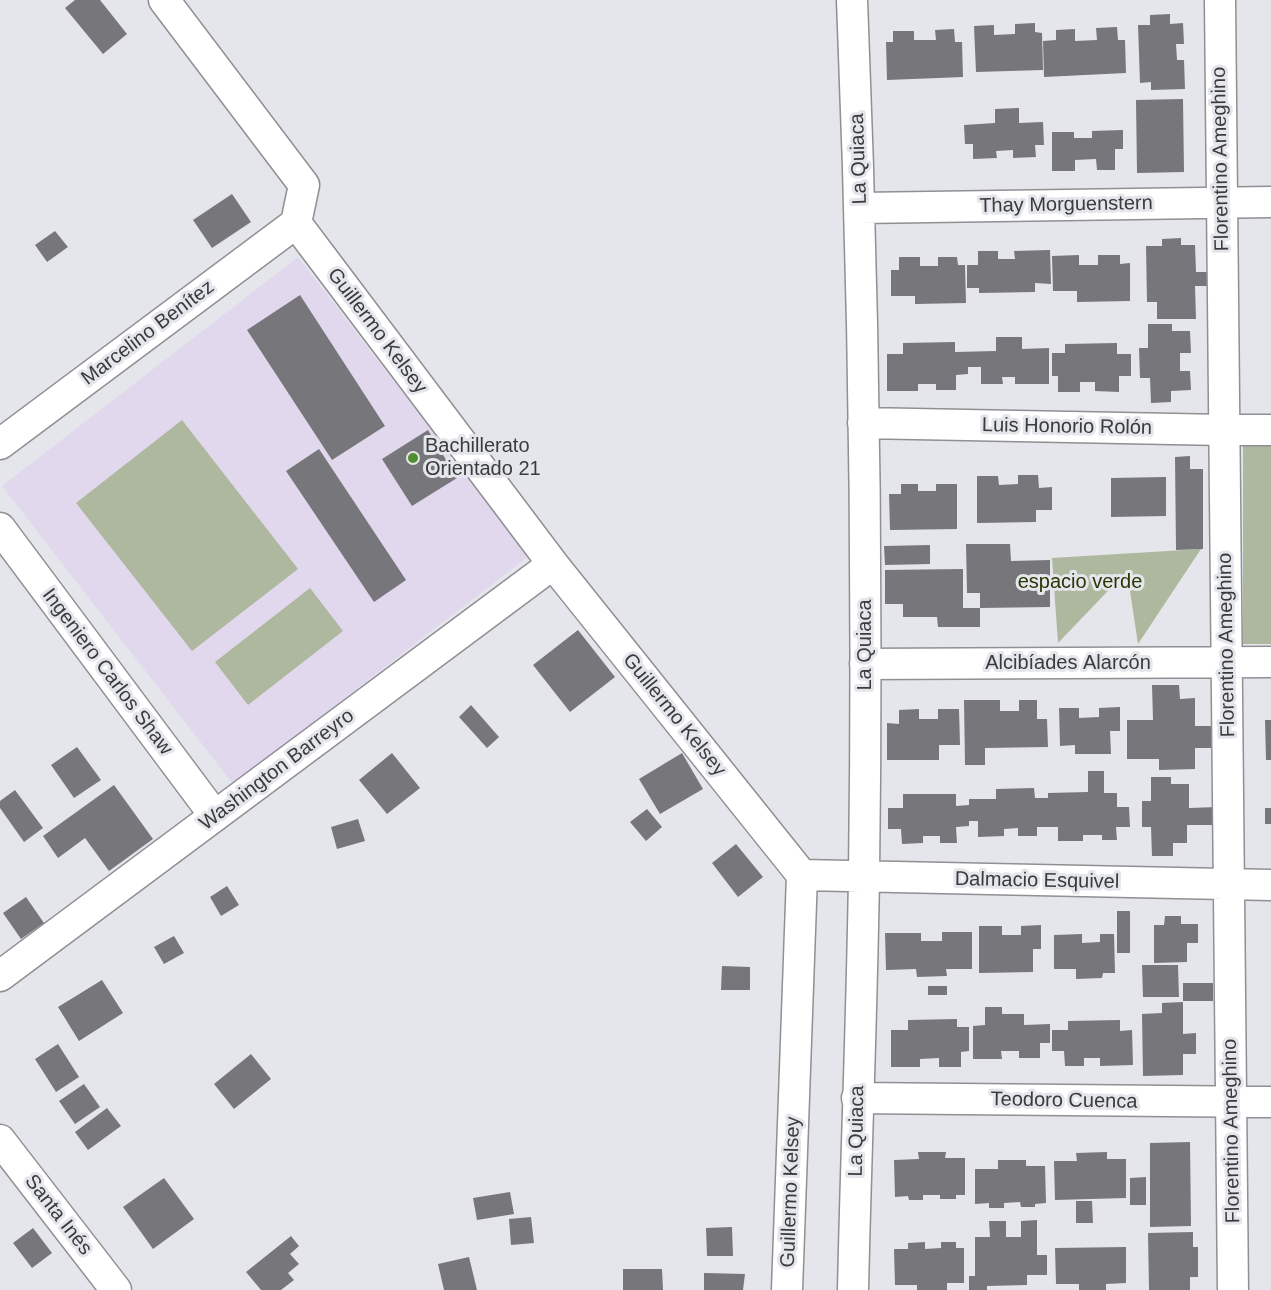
<!DOCTYPE html>
<meta charset="utf-8">
<style>
body{margin:0}
canvas{display:block;background:#e5e6eb}
</style>
<canvas width="1271" height="1290"></canvas>
<script>
const ctx = document.querySelector('canvas').getContext('2d');
ctx.lineJoin = 'round';
function paint(path, color) { ctx.fillStyle = color; ctx.fill(path, 'evenodd'); }
function strokePath(path, color, width, dash) { ctx.strokeStyle = color; ctx.lineWidth = width; ctx.lineCap = dash ? 'butt' : 'round'; ctx.setLineDash(dash || []); ctx.stroke(path); }
function write(font, color, halo, rows, align = 'center') {
  ctx.font = font + ' Arial,sans-serif'; ctx.lineWidth = 6; ctx.setLineDash([]); ctx.textBaseline = 'middle'; ctx.strokeStyle = halo; ctx.fillStyle = color; for (const [text, x, y, turn = 0] of rows) {
    ctx.save(); ctx.translate(x, y); ctx.rotate((+turn || 0) * Math.PI / 180); ctx.textAlign = isNaN(turn) ? turn : align; if (halo) ctx.strokeText(text, 0, 0); ctx.fillText(text, 0, 0); ctx.restore();
  }
}
paint(new Path2D(`
 M298 257 529 556 233 784 2 486Z`), '#e1d8ed');
paint(new Path2D(`
 M182 420 298 569 192 651 76 503Z
 M1243 443 1271 444V644H1243Z
 M1201 549 1138 644 1127 571 1058 643 1052 558Z
 M310 588 343 631 248 705 215 662Z`), '#adb89f');
paint(new Path2D(`
 M75 0H100L127 34 103 54 65 8Z
 M1170 14V24L1183 23 1184 44H1176L1177 60H1184L1185 89 1151 90V82L1140 83 1138 25H1150V15Z
 M1035 23V32L1042 33 1043 70 976 72 974 26 994 25V35L1015 34V24Z
 M1117 27 1118 40H1125L1126 73 1044 77 1043 41 1056 40V30L1075 29V41L1097 40 1096 28Z
 M954 29 955 42H962L963 77 887 80 886 42H893V31H914V40H936L935 30Z
 M1183 99 1184 172 1137 173 1136 100Z
 M1019 108V123L1043 122 1044 145H1035L1036 157 1013 158V150L996 151 997 158 973 159V144H965L964 125 995 123V109Z
 M1123 130V149H1115V170H1097L1096 159 1075 160V171H1052V132H1074V138H1092V131Z
 M232 194 251 222 212 248 193 220Z
 M55 231 68 247 47 262 35 245Z
 M1181 238V245H1195L1196 272H1211L1212 286H1195L1196 319H1157V302H1147L1146 246H1162V239Z
 M1050 250 1051 284 1035 283V292L979 293V288H967V265H978V251H998V259H1015L1014 251Z
 M1079 255V265H1098V255H1120V264L1130 263V301L1077 302V291H1053L1052 256Z
 M899 257H920V266H938V257H957L958 265H965L966 303 915 304V296H891V270H899Z
 M300 295 385 426 332 460 247 330Z
 M1148 324H1172V331H1190L1191 353H1180V371H1190L1191 390 1171 391V402L1151 403 1150 378H1140L1139 348H1148Z
 M996 337H1022V349L1049 348V384H1015V377H1002L1003 384H981V367H968V374L956 375V390H936V384H918V391H887V354H903V343L955 342V352L996 351Z
 M1117 343V354H1131V376H1119V392L1095 391V382H1080V392H1058V376H1052V353H1065V344Z
 M428 430 457 478 412 506 382 459Z
 M319 449 406 580 374 602 286 471Z
 M1190 456V469H1203V549L1176 550 1175 457Z
 M1018 475H1038L1039 488 1052 487V510H1036V522L977 523V476H998L999 485 1018 484Z
 M1166 477V516L1111 517V478Z
 M901 484H918V491H936V484H957V529L890 530 889 494H901Z
 M966 544H1010L1011 561 1050 560V607L980 608V593H967Z
 M930 545V564L885 565 884 546Z
 M963 569V608H980V627H938L937 617H903V604H885V570Z
 M578 630 615 677 570 712 533 665Z
 M1152 685H1179L1180 699 1195 698V726H1212V748H1195V769L1159 770V759H1127V720H1153Z
 M964 700H1000V711H1019V700H1037V719H1047L1048 747 985 748V765H965Z
 M471 705 499 737 487 748 459 717Z
 M1120 707V731H1110L1111 754H1075V745L1060 746 1059 708H1079V718L1099 717V708Z
 M919 709V719H938V709H959L960 745H939V760H887V723L899 724V710Z
 M1265 720H1271V760H1266Z
 M77 747 101 780 74 798 51 765Z
 M392 753 420 788 387 814 359 780Z
 M682 753 703 789 660 814 639 779Z
 M1088 771H1104V793H1117V807H1129L1130 827H1116L1117 840H1102V835H1083V841H1058V827H1037V836H1018V828L1004 829V836L978 837V821H969V826L956 827 957 843H940V836H923V843L902 844 901 829H888V808H903V794H956V806L969 805V799H996V789L1034 788 1035 798H1048V793L1088 792Z
 M1151 777H1171V784H1189V808L1217 807V825H1187V843H1173V856H1152L1151 827H1142V801H1151Z
 M114 785 153 839 109 871 85 838 58 858 43 836Z
 M15 790 43 828 24 842 0 808V801Z
 M1265 808H1271V824H1265Z
 M647 809 662 827 646 841 630 822Z
 M358 819 365 841 337 849 331 827Z
 M736 844 763 877 738 897 712 863Z
 M227 886 239 905 221 916 210 897Z
 M26 897 44 923 21 939 3 913Z
 M1117 911H1130V953H1117Z
 M1165 916H1181V924H1198V943H1187V962L1154 963V925H1164Z
 M1041 925V949H1033V972L979 973V926H1002V935H1021V926Z
 M942 932H972V969H946L947 976 917 977 916 969 886 970 885 933H921V941H942Z
 M1082 934V943L1100 942V934H1114L1115 973H1103L1102 978 1076 979V969H1054V935Z
 M174 936 184 953 164 964 154 947Z
 M1142 965H1178L1179 997H1143Z
 M722 966 750 967V990H721Z
 M102 980 123 1013 79 1041 58 1007Z
 M1183 983H1213V1001H1183Z
 M928 986H947V995H928Z
 M1183 1002V1034L1196 1033V1054H1183V1075L1143 1076 1142 1014 1162 1013V1003Z
 M985 1007H1002V1014H1024V1025L1050 1024V1043H1040V1058H1019V1051H1001L1002 1059H973V1026L985 1025Z
 M957 1019V1027H969V1051L961 1052V1067H939V1058L920 1059V1067H891V1030H908V1020Z
 M1120 1020V1031L1132 1030 1133 1065 1100 1066V1058H1084V1066H1065L1064 1051H1052V1030H1068V1021Z
 M58 1044 79 1077 56 1092 35 1059Z
 M251 1054 271 1079 234 1109 214 1084Z
 M84 1084 100 1107 75 1124 59 1101Z
 M107 1108 121 1126 88 1150 75 1132Z
 M1190 1142 1191 1226 1150 1227V1143Z
 M918 1152H946L945 1158H965V1195H956V1199H940V1195H923V1200H909L908 1196 895 1197 894 1160 919 1159Z
 M1107 1152V1159H1126V1198L1055 1200 1054 1161H1077L1076 1153Z
 M998 1160H1026V1166H1045L1046 1203 1035 1204V1207H1021L1020 1202 1004 1203V1208H989V1203L975 1204V1169H998Z
 M1146 1177V1205H1130V1178Z
 M164 1178 194 1219 153 1249 123 1207Z
 M510 1192 514 1214 477 1220 473 1198Z
 M1076 1201H1092L1093 1223H1076Z
 M531 1217 534 1243 511 1245 509 1219Z
 M1037 1220V1255H1047V1275H1027V1285L987 1286V1290H969V1276H975V1237H990L989 1221H1006V1237H1021V1221Z
 M732 1227 733 1256H707L706 1228Z
 M33 1228 52 1253 32 1268 13 1243Z
 M1193 1232V1247H1198V1277H1190V1290H1149L1148 1233Z
 M291 1236 299 1246 290 1254 299 1264 288 1273 294 1280 281 1290H261L246 1272Z
 M925 1242V1249L941 1248V1242H956V1248H964V1283H947V1290H917V1285H895L894 1249H908V1243Z
 M1126 1247V1283L1106 1284V1290H1079V1284H1056L1055 1248Z
 M469 1257 477 1290H444L438 1264Z
 M623 1269H662L663 1290H623Z
 M704 1273 745 1274 743 1290H704Z`), '#76767b');
const minor = new Path2D(`
 M164 0 304 185 296 223
 M852 0C864 292 868 583 864 875 862 1013 856 1152 853 1290
 M1220 0 1233 1290
 M861 208 1271 202
 M296 223 553 564 802 875 787 1290
 M863 423 1224 430H1271
 M0 444 296 223
 M0 528 215 816
 M865 664 1271 662
 M802 875 1271 885
 M0 976 553 564
 M857 1098 1271 1102
 M0 1140 116 1290`);
strokePath(minor, '#8f8f94', 33);
strokePath(minor, '#fff', 30);
for (const [x, y, r, color] of [
 [413,458,6,"#508f30"]
]) { const dot = new Path2D(); dot.arc(x, y, r, 0, 2 * Math.PI); ctx.fillStyle = color; ctx.fill(dot); strokePath(dot, '#e5e6eb', 2); }
write('20px', '#3a3b3c', '#e5e6eb', [
 ["La Quiaca",859,159,-92],
 ["Florentino Ameghino",1221,159,-91],
 ["Thay Morguenstern",1066,205,-1],
 ["Guillermo Kelsey",377,331,53],
 ["Marcelino Benítez",148,333,-37],
 ["Luis Honorio Rolón",1067,427,1],
 ["La Quiaca",865,645,-90],
 ["Florentino Ameghino",1227,645,-91],
 ["Alcibíades Alarcón",1068,663],
 ["Ingeniero Carlos Shaw",107,672,53],
 ["Guillermo Kelsey",674,715,51],
 ["Washington Barreyro",277,770,-37],
 ["Dalmacio Esquivel",1037,881,1],
 ["Teodoro Cuenca",1064,1101,1],
 ["La Quiaca",857,1131,-89],
 ["Florentino Ameghino",1232,1131,-91],
 ["Guillermo Kelsey",791,1192,-88],
 ["Santa Inés",58,1215,52]
]);
write('20px', '#3a3b3c', '#e5e6eb', [
 ["Bachillerato",425,446],
 ["Orientado 21",425,469]
], 'left');
write('20px', '#273706', '#e5e6eb', [
 ["espacio verde",1080,582]
]);
</script>
